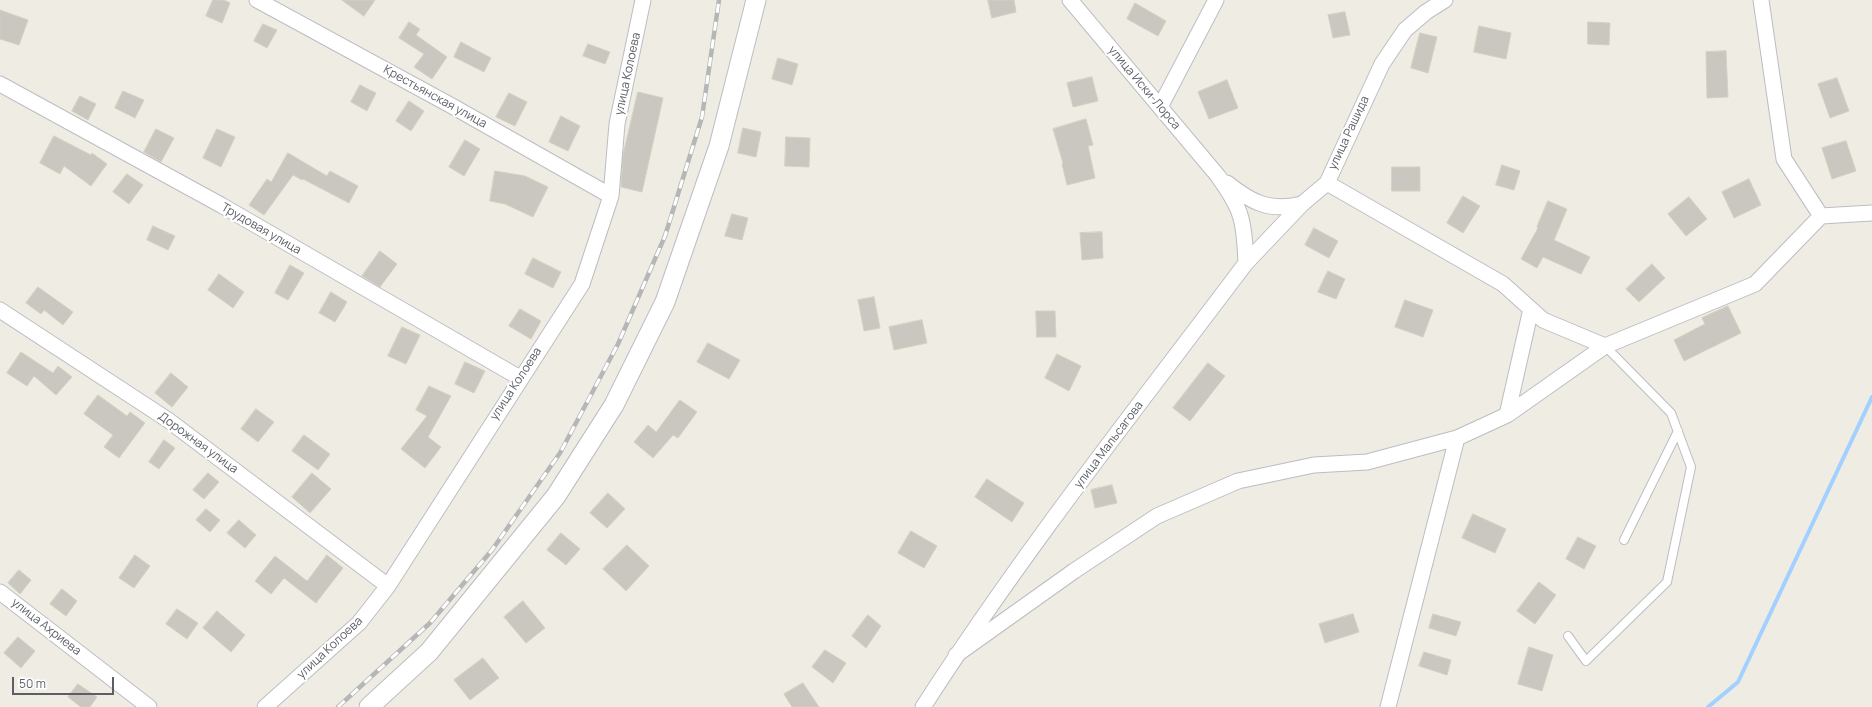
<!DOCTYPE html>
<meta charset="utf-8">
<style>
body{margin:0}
#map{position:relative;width:1872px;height:707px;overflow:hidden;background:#efede3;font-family:Manrope,sans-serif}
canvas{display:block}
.scale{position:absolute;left:12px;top:677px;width:102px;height:18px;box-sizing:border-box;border:2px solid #5b5f65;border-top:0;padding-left:5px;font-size:12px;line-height:14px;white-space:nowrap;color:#5b5f65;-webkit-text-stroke:3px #fff;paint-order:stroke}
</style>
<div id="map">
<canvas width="1872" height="707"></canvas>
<div class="scale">50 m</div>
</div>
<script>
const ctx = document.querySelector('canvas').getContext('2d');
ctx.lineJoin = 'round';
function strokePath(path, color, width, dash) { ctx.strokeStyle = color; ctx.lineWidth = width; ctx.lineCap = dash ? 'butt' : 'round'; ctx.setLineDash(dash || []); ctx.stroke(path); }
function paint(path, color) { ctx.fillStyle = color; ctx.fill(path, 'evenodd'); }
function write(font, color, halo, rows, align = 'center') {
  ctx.font = font + ' Manrope,sans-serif'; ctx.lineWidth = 4; ctx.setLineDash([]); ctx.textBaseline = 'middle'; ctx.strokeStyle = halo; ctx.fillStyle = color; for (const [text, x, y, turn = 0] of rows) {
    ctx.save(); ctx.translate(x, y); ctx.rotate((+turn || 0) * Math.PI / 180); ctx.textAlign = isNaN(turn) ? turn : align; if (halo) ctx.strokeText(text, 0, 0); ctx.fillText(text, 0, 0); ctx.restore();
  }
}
strokePath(new Path2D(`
 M1708 707 1738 682 1872 397`), '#a3d0ff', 4);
const building = new Path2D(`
 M213 0H224L230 3 222 23 206 16Z
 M342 0H375L364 16Z
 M988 0H1014L1016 12 992 18Z
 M1135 3 1166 21 1158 36 1127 19Z
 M0 10 28 20 19 45 0 39Z
 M1345 12 1350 35 1333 38 1328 15Z
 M409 22 420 29 416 35 447 57 432 79 414 67 424 54 399 38Z
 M1588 22 1610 23 1609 45 1588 44Z
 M263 24 277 30 267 48 254 41Z
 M1479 26 1511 33 1506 59 1474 52Z
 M1420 33 1437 37 1428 73 1411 68Z
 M461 42 491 58 484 72 454 57Z
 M588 44 610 52 605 64 583 56Z
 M1726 51 1728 97 1707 98 1706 52Z
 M778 58 798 64 792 85 772 79Z
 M1092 77 1098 101 1073 107 1067 83Z
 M1837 78 1849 111 1830 118 1818 84Z
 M1227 80 1238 108 1209 119 1198 92Z
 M360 85 376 93 367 111 351 102Z
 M123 91 144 100 135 118 115 108Z
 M638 92 663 98 642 192 621 187 623 155Z
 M509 93 527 102 515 126 496 117Z
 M80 96 96 104 88 120 72 111Z
 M409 101 424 111 411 131 396 121Z
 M561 116 580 126 568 151 549 142Z
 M1086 119 1093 145 1088 146 1095 178 1067 185 1062 164 1063 163 1053 129Z
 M743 128 761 132 756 157 738 153Z
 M156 129 174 138 161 162 144 152Z
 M217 129 235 137 221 167 203 158Z
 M54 136 91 155 92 153 107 164 91 186 64 166 60 174 40 163Z
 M786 137 810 138 809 167 785 166Z
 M465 140 480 149 464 176 449 167Z
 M1846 141 1856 171 1832 179 1822 148Z
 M288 153 327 176 330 171 358 186 349 203 303 179 302 180 293 175 264 215 249 205 267 179 271 182Z
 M1502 165 1520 171 1514 190 1496 185Z
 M1392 167H1420V191H1392Z
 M495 171 525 176 548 187 533 217 505 204 490 201Z
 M127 174 143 185 129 204 113 192Z
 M1749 179 1761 205 1734 218 1722 192Z
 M1463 196 1480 206 1463 233 1447 223Z
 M1689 197 1707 219 1686 236 1668 214Z
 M1548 201 1567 209 1554 240 1590 257 1581 274 1543 257 1537 268 1521 259 1538 228 1537 227Z
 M732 214 748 218 742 240 725 236Z
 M153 226 175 236 168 250 147 240Z
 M1314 228 1338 241 1329 258 1305 245Z
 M1102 232 1103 258 1082 260 1080 233Z
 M380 251 397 264 380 287 362 276Z
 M533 258 561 272 553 288 525 274Z
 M1652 264 1665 278 1639 302 1626 289Z
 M290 265 304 273 288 300 275 293Z
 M1328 271 1345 279 1336 299 1318 292Z
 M219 274 244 292 233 308 208 290Z
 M38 287 73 312 63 325 44 310 41 314 26 303Z
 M331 292 347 302 335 322 319 313Z
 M874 297 880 328 864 331 858 300Z
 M1405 300 1433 310 1423 337 1395 327Z
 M1728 306 1741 333 1684 361 1674 340 1705 324 1702 318Z
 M520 309 541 321 531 339 509 326Z
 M1036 311H1055L1056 337H1037Z
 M922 320 927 343 894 350 889 327Z
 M402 327 420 335 406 364 388 356Z
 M708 343 740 360 729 379 697 362Z
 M21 352 53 373 58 366 72 377 56 395 34 376 27 386 7 373Z
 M1057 354 1081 366 1069 391 1045 378Z
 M465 362 485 371 474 393 455 384Z
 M1208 363 1225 376 1190 421 1173 408Z
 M171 373 188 387 172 407 155 393Z
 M429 386 451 396 428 437 441 447 425 468 401 449 427 416 416 410Z
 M98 395 127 416 130 412 145 423 119 458 104 447 113 435 84 414Z
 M680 400 697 412 678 438 673 435 653 458 634 442 648 425 656 432Z
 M256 409 274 422 258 442 241 429Z
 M304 435 330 454 318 470 292 451Z
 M164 440 175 448 159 469 149 462Z
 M208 473 219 482 204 499 193 490Z
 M312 473 331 489 310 513 292 497Z
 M987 479 1024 503 1012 522 975 497Z
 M1112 485 1117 503 1095 508 1091 490Z
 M608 493 625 509 607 528 590 513Z
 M206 509 220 520 210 532 196 520Z
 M1473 514 1506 529 1495 553 1462 538Z
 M239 520 256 535 245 548 227 533Z
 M911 531 937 546 924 568 898 553Z
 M561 533 580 549 566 565 547 550Z
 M1578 537 1596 546 1584 569 1566 559Z
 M627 545 649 566 626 591 603 569Z
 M135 555 150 566 134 588 119 578Z
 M327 555 343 568 316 603 284 578 271 594 255 581 275 556 307 581Z
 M19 570 31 580 20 594 8 583Z
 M1539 582 1556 595 1535 624 1517 611Z
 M62 589 77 601 66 616 50 604Z
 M523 601 545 628 526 643 504 617Z
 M177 609 198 623 187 639 166 624Z
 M217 611 245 635 231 652 203 628Z
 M1353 614 1359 632 1325 643 1319 624Z
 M1433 614 1461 622 1456 636 1429 628Z
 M868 615 881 626 866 648 852 636Z
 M18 637 35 651 21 668 4 653Z
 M1529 647 1553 655 1542 691 1518 684Z
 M825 650 846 663 833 683 812 667Z
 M1424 652 1451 660 1447 675 1419 666Z
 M483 658 499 678 470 700 454 680Z
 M803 683 819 707H792L784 694Z
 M78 684 97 697 90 707H81L68 697Z`);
paint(building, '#cac7c0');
strokePath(building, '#d4d0c1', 1);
const service = new Path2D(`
 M1624 540 1678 431
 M1568 636 1586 661 1667 582 1691 467 1671 413 1605 346`);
const minor = new Path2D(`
 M257 0 452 106 611 196
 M1761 0 1784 159 1821 216
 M0 84 221 205 520 378
 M1160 107 1216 0
 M1227 183C1252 203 1270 212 1302 204
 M1327 183 1503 284 1543 320 1605 346
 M1246 263 1302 204 1327 183 1382 64 1405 30 1426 12 1445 0
 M0 310 168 420 388 586
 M1507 415 1531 309
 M0 592 149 707
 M956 655 1074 571 1157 516 1238 481 1314 465 1367 462 1457 438 1507 415 1605 346 1755 284 1821 216 1872 213
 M265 707 359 623 388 586 582 284 611 196 617 124 643 0
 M923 707C1022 553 1136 409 1246 263 1245 247 1245 230 1240 215 1236 201 1226 188 1218 176L1070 0
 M1388 707 1457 438`);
const tertiary = new Path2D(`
 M369 707 429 652 556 496 614 405 665 302 719 146 756 0`);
strokePath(service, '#bbbdc3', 10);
strokePath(minor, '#bbbdc3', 17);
strokePath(tertiary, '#bbbdc3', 21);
strokePath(service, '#fff', 8);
strokePath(minor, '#fff', 15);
strokePath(tertiary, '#fff', 19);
const rail = new Path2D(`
 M338 707 430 623 492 550 560 453 618 344 665 236 702 117 719 0`);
strokePath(rail, '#b5b6b6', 4.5);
strokePath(rail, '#fff', 3, [9]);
write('12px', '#5b5f65', '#fff', [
 ["улица Колоева",628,74,-78],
 ["улица Иски-Лорса",1144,88,50],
 ["Крестьянская улица",435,97,29],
 ["улица Рашида",1349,133,-65],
 ["Трудовая улица",261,229,30],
 ["улица Колоева",516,384,-57],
 ["Дорожная улица",198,443,36],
 ["улица Мальсагова",1109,445,-53],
 ["улица Ахриева",46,627,38],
 ["улица Колоева",330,648,-43]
]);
</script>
